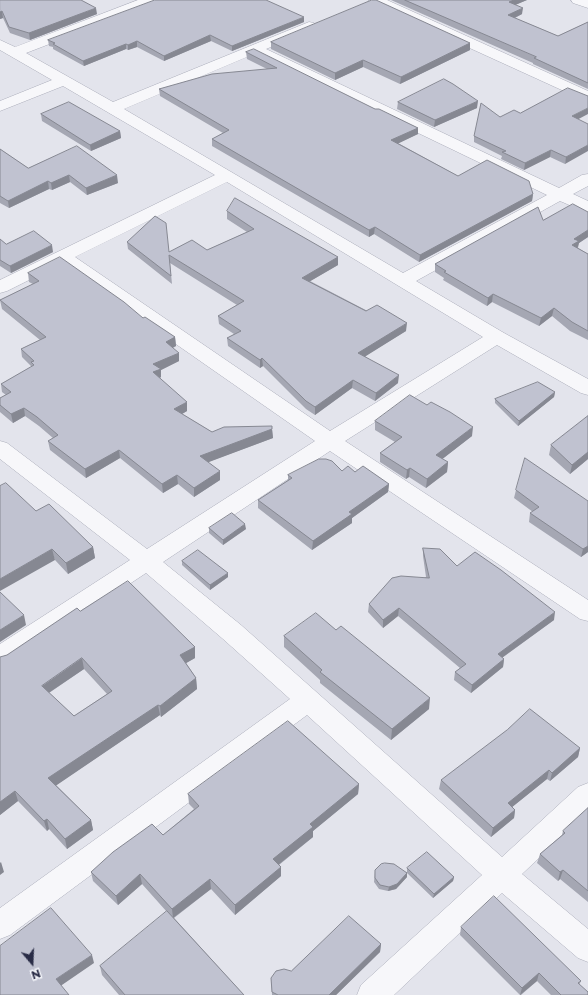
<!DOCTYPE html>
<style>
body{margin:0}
#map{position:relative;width:588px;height:995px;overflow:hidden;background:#e3e4ec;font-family:Montserrat,sans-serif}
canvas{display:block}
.north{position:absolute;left:12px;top:943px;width:40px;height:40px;-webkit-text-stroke:3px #f3f4f9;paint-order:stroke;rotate:161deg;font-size:11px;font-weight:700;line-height:16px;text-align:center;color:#292c46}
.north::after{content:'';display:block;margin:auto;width:14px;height:18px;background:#292c46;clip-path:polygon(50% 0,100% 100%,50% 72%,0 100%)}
</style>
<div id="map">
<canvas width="588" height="995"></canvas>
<div class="north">N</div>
</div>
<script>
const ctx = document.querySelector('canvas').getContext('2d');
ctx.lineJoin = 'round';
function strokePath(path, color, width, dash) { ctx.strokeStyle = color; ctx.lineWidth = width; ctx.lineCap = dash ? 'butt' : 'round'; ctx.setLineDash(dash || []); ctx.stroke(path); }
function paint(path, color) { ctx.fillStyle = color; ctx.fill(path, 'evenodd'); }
const minor = new Path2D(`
 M138 0H158L156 3 26 53 113 102 309 22 314 23 316 26 314 29 266 49 559 188 582 175 588 174V186L573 194 588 201V213L560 201 416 281 504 333 588 379V395L581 393 497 345 345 441 588 600V621L580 619 330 451 163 562 241 625 502 857 578 787 588 783V812L522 874 588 929V962L578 958 502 893 394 995H357L361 985 482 875 307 715 10 935 0 939V908L290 699 223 639 146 573 9 664 0 667V644L130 560 0 459V441L7 443 147 549 315 441 61 264 7 291 0 293V280L215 175 63 86 0 111V101L52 80 0 50V40L15 47ZM254 54 547 195 403 273 124 109ZM227 182 483 337 330 431 75 257Z
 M369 0H387L588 91V102L371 3Z
 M571 0H588V8L573 3Z`);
strokePath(minor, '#abadba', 1);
paint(minor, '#f7f7fa');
paint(new Path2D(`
 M0 0 97 14 30 40 10 33 3 18 0 19Z
 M391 0H527L515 5 522 14 515 18 558 36 588 22V89L533 64V63Z
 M304 22 232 51 211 41 164 61 137 47 128 50 126 49 84 66 53 49V47L49 46 48 40Z
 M271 42 470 43V50L400 84 363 67 335 80 271 49Z
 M246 52 418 128V134L398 143 458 176 533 194 532 201 419 262 374 234 369 237 212 146V139L223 133 160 96 159 89 267 69 247 59Z
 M398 102 477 108 434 127 397 109Z
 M520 113 578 119 565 164 550 157 524 170 501 159 502 156 474 142V136L500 117Z
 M41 114 120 131 121 138 91 151 42 121Z
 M0 149 28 168 118 183 87 195 70 182 52 190 49 189 9 208 0 203Z
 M227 211 338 257V265L310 281 406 331 365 356 398 383 375 401 352 388 315 415 306 409 263 366 260 368 228 346 227 338 234 334 219 324 218 316 237 305 170 263 172 284 128 249 127 242 169 252 207 250 247 232 227 219Z
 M588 212V237L579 243 578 248 588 254V340L570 331 552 316 539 326 492 302 487 306 443 280 444 278 435 272V264L543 220Z
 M0 239 6 244 53 252 11 273 0 266Z
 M28 273 143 318 175 337 176 346 173 348 179 361 161 370V377L160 378 187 411 182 414 212 432 272 429 273 438 208 462 220 480 194 497 178 484 163 493 120 458 86 478 50 450 48 441 53 438 39 426 25 416 13 423 0 412V398L6 395 2 392 1 384 32 367 22 357 21 349 40 340 2 309 0 300 33 284 29 282Z
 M555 392 554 397 518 426 495 403V399Z
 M427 405 472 436 442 459 448 462 447 472 426 488 409 477 406 479 380 462V453L395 442 375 430V421Z
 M588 416V459L570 474 549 455 551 445Z
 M342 471 355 472 389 484 388 492 352 518V523L312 550 258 508V500L288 480V475Z
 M516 490 588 501V552L581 557 529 522 530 513 533 512 514 498Z
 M36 511 93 547 95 558 68 574 55 560Z
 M209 528 246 529 223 545 209 533Z
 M423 548 457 566 554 620 502 658 504 659 503 667 471 693 454 680 455 672 460 668 398 616 383 628 368 612 369 604 426 577 423 556Z
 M182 561 228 577 210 590 182 565Z
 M80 611 195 647V658L186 663 196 678 197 689 161 717 160 715 56 785 91 820 93 830 67 849 49 829 47 831 18 801 0 815 7 655ZM84 669 107 694 74 716 49 693Z
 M284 636 429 709 391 740 320 683V680L284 647Z
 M580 748 578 757 550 781 547 779 512 807 515 810 514 818 491 837 439 789 441 780Z
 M359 784 358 794 313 831V837L279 865 281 876 235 915 211 889 174 918 244 995H119L102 975 100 966 167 912 142 884 118 905 93 881 91 872 163 835 194 809 189 804 188 794Z
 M588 808V902L560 879 558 881 537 863 540 854 562 835 563 831Z
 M407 868 454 877 453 881 433 898 407 873V877L396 889 388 891 379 889 374 882 375 870 407 872Z
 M461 927 581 981 579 985 588 995H551L537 981 521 995H520L460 935Z
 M381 944 380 952 336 995H272L271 978Z`), '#a5a7b3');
paint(new Path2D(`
 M514 0H527L508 8 509 2Z
 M96 8 97 14 30 40 29 33Z
 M523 8 522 14 508 21V15Z
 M2 11 3 18 0 19V12Z
 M304 17V22L232 51V46Z
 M210 35 211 41 164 61V56Z
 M137 41V47L128 50V45Z
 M470 43V50L400 84 401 77Z
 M126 44V49L84 66 83 61Z
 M363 60V67L335 80V73Z
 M478 101 477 108 434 127 435 120Z
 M588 108V114L571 123 572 116Z
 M418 128V134L391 147V140Z
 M120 131 121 138 91 151 90 145Z
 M588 145V151L565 164 566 157Z
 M551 150 550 157 524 170 525 163Z
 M69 175 70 182 52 190 51 183Z
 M117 175 118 183 87 195 86 188Z
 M48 181 49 189 9 208 8 201Z
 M533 194 532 201 419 262 420 255Z
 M375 227 374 234 369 237V230Z
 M588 230V237L579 243 577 249 571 253 574 239Z
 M52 245 53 252 11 273 10 266Z
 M338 257V265L302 286V278Z
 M493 294 492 302 487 306 488 298Z
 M554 308 552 316 539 326 541 318Z
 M407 323 406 331 358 361V353Z
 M175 337 176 346 167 350 166 342Z
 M179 353V361L161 370V377L154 381 153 372V364Z
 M262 358 263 366 260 368V360Z
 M399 375 398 383 375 401 376 393Z
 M353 380 352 388 315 415V407Z
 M555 392 554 397 518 426 519 421Z
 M187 402V411L175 418 174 409Z
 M24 408 25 416 13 423 11 414Z
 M473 427 472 436 436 464V455Z
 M272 429 273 438 201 465 200 456Z
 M119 450 120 458 86 478 85 469Z
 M588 452V459L570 474 572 465Z
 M448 462 447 472 426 488 427 479Z
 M410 468 409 477 406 479 407 470Z
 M220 471V480L194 497V488Z
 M177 475 178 484 163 493 162 484Z
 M389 484 388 492 352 518V523L312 550 313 541 349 512Z
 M245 524 246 529 223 545V540Z
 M588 546V552L581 557 583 549Z
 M93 547 95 558 68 574 66 563Z
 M52 549 55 560 0 591V579Z
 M228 573V577L210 590V585Z
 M399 608 398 616 383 628V620Z
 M555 612 554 620 496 662 498 654Z
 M24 615 26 625 0 642V630Z
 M195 647V658L181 666 180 655Z
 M82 658 84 669 44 696 42 686Z
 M504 659 503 667 471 693 472 685Z
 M196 678 197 689 161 717 160 706Z
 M430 698 429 709 391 740 392 729Z
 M158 705 160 715 51 789 48 778Z
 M580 748 578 757 550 781 552 773Z
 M549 770 547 779 506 812 508 803Z
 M359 784 358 794 313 831V837L273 869V859L310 824Z
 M15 791 18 801 0 815V802Z
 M515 810 514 818 491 837 493 828Z
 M47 819 49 829 47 831 44 821Z
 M91 820 93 830 67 849 65 839Z
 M1 862 4 872 0 875V863Z
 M281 867V876L235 915V905Z
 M563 870 560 879 558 881 560 872Z
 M407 873V877L396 889 388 891 389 887Z
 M140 874 142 884 118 905 116 896Z
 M454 877 453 881 433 898 434 894Z
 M210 879 211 889 173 918 172 909Z
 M381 944 380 952 336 995H329Z
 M92 955 94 963 59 987 56 979Z
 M539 973 537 981 520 995 522 988Z`), '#868892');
const building = new Path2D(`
 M0 0H81L96 8 29 33 9 27 2 11 0 12Z
 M155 0H266L304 17 232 46 210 35 164 56 137 41 128 45 126 44 83 61 53 44 55 43 48 40Z
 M372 0H376L470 43 401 77 363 60 335 73 271 42Z
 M405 0H514L509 2 523 8 508 15 558 36 588 22V83L534 58 536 57Z
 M254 49 375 109H379L418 128 391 140 458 176 487 160 529 181 533 194 420 255 375 227 369 230 212 139 229 130 159 89 212 74 277 68 246 52Z
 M444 79 453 84 478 101 435 120 398 102Z
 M568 88 588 96V108L572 116 588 124V145L566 157 551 150 525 163 502 152 506 151 474 136 481 103 500 117 514 110 520 113Z
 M69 102 120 131 90 145 41 114Z
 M77 146 117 175 86 188 69 175 51 183 48 181 8 201 0 196V149L28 168Z
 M235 198 338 257 302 278 366 311 377 305 407 323 358 353 399 375 376 393 353 380 315 407 306 401 262 358 260 360 227 338 241 331 218 316 244 301 169 255 171 276 127 242 155 216 166 223 169 252 192 240 207 250 254 229 227 211Z
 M573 204 588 212V230L574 239 579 241 572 245 588 254V331L572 322 554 308 541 318 493 294 488 298 444 272 446 271 435 264 538 207 543 220Z
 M34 231 52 245 10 266 0 260V239L6 244Z
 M60 257 124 302 143 318 145 317 175 337 166 342 179 353 153 364 161 369 153 372 187 402 174 409 212 432 224 427 272 426V429L200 456 220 471 194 488 177 475 162 484 119 450 85 469 48 441 58 435 37 417 24 408 11 414 0 405V398L11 392 1 384 34 365 31 362 34 361 21 349 46 337 0 300 39 281 28 273Z
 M538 382 555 392 519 421 495 399Z
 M410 395 427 405 431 402 450 412 473 427 436 455 448 462 427 479 410 468 407 470 380 453 402 437 375 421Z
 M588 416V452L572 465 551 445Z
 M525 458 588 501V546L583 549 530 513 539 507 516 490Z
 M319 459H326L332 461 342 471 348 466 355 472 363 466 389 484 349 512 352 514 313 541 258 500 292 478 288 475Z
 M6 483 36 511 49 504 93 547 66 563 52 549 0 579V486Z
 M232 513 245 524 223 540 209 528Z
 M423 548 440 549 457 566 475 552 501 570 555 612 498 654 504 659 472 685 455 672 466 664 399 608 383 620 369 604 392 578 401 576 429 578Z
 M198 550 228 573 210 585 182 561Z
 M128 581 195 647 180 655 196 678 160 706 158 705 48 778 91 820 65 839 47 819 44 821 15 791 0 802V657L7 655 77 608 80 611ZM82 658 112 691 74 716 42 686Z
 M0 592 24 615 0 630Z
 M316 613 336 630 341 626 430 698 392 729 320 672 322 670 284 636Z
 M530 709 580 748 552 773 549 770 508 803 515 810 493 828 441 780 507 730Z
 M288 721 359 784 310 824 313 827 273 859 281 867 235 905 210 879 172 909 140 874 116 896 91 872 113 852 152 824 163 835 199 806 188 794Z
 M588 808V891L563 870 560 872 540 854 565 833 563 831Z
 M427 852 454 877 434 894 407 868Z
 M385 863 394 864 407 873 397 884 389 887 380 885 375 878V870L381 864Z
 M494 896 581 981 578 983 588 992V995H561L539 973 522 988 461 927Z
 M51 908 92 955 56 979 69 995H0V946Z
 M167 911 244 995H125L100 966Z
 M349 916 381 944 329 995H278L272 992 271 978 276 971 284 969 291 971Z`);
paint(building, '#c0c2d0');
strokePath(building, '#868892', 1);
</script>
